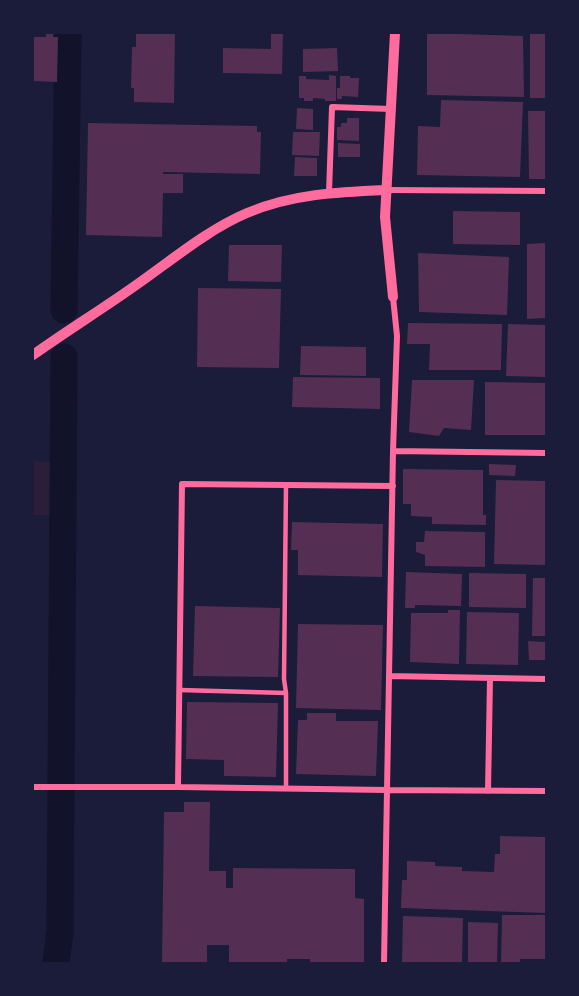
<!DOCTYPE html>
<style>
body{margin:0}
#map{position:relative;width:579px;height:996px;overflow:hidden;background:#1b1b3a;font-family:"Roboto Condensed",sans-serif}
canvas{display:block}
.frame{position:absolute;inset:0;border:34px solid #1b1b3a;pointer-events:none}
</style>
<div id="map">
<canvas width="579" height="996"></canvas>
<div class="frame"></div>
</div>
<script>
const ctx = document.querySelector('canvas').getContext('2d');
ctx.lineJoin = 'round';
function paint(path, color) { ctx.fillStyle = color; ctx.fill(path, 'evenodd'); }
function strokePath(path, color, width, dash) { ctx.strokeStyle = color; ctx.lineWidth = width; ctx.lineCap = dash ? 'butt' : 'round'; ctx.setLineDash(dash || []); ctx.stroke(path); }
paint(new Path2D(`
 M33 461 53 462 52 515H33Z`), '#2a1e3b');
strokePath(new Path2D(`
 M64 310 68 35
 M56 963 60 931 64 357`), '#12122b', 27);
paint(new Path2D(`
 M46 33H53V37H58L57 82 33 81V37H46Z
 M136 33H175L174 103 134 102V88H131L132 47H136Z
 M271 33H283L282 74 223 73V48L271 49Z
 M427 33 523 36 524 97 427 95Z
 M530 34H546V98H530Z
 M337 48 338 71 303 72V49Z
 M329 75 336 76V101H325V99L313 98V101H304V98H299V76H306V79L329 80Z
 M340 76H350V78H359L358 97 342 96V99H337V88H340Z
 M441 100 523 102 520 177 417 175 418 126 440 127Z
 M297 108 313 109V130L296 129Z
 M528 111H546V179H529Z
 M347 118H359V141L337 140V127H341V123H347Z
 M88 123 257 126V132H261L260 174 163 172V174H183V193H163L162 237 86 235Z
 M293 132H320L319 156 292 155Z
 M338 143 360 144V157H338Z
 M295 157 317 158V176H294Z
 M453 211 520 212V245L453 244Z
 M546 243V318L527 319V244Z
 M229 245H282L281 282 228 281Z
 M418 253 509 257 507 315 419 312Z
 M198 288 281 289 279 368 197 367Z
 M408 323 502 324 501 370H429L430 344H407Z
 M508 324 546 325V377L506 376Z
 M301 346 366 347V376L300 375Z
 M293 377 380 378V409L292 407Z
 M412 380H474L471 430 444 428 439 436 409 432Z
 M485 382 546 383V435H485Z
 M489 464 516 465 515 476 489 475Z
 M403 469 483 470V515H486V525L432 524V517L411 516V504H403Z
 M496 480 545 481 546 565 494 564Z
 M292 522 383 524 382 577 298 575V550H291Z
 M425 531 485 532V567L425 566V555L416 552V542H424Z
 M406 572 462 574 461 606 415 605V608H405Z
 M469 573 526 574V608L469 607Z
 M533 578H546V636H532Z
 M195 606 280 608 278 677 193 676Z
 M448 610H460L459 664 410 662 411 613H448Z
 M467 612 519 613 518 665 466 664Z
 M298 624 383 625 381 710 296 708Z
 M528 641 546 642V660H529Z
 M187 702 278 703 276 777 224 776V760L186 759Z
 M307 713H336V721H378L376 776 296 774 298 720H307Z
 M184 802H210L209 871H226V888H233V868L355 869V898L364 899V963H310V959H287V963H229V945H207V963H162L164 812H184Z
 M500 836 546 837V913L401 908 402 880H407V861L435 862V866L462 867V871L494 872 495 854H500Z
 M502 915H546V959H520V963H501Z
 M403 916 463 918 462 963H402Z
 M468 922 498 923 497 963H468Z`), '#542f53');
strokePath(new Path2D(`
 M286 485 284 679 286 693V788
 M180 690 286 693`), '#ff6b9d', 4.5);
strokePath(new Path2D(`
 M386 190 546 191
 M329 193 332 107 391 109
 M393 451 546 453
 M389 676 546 679
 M33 787H178L387 790 393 451 397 336 393 297
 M178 787 182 484 393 486
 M488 791 490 679
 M384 963 387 790 546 791`), '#ff6b9d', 6);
strokePath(new Path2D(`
 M393 297 385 217 395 33
 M33 355C68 330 104 308 139 283 173 259 209 229 247 213 291 194 339 192 386 190`), '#ff6b9d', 10);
</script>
